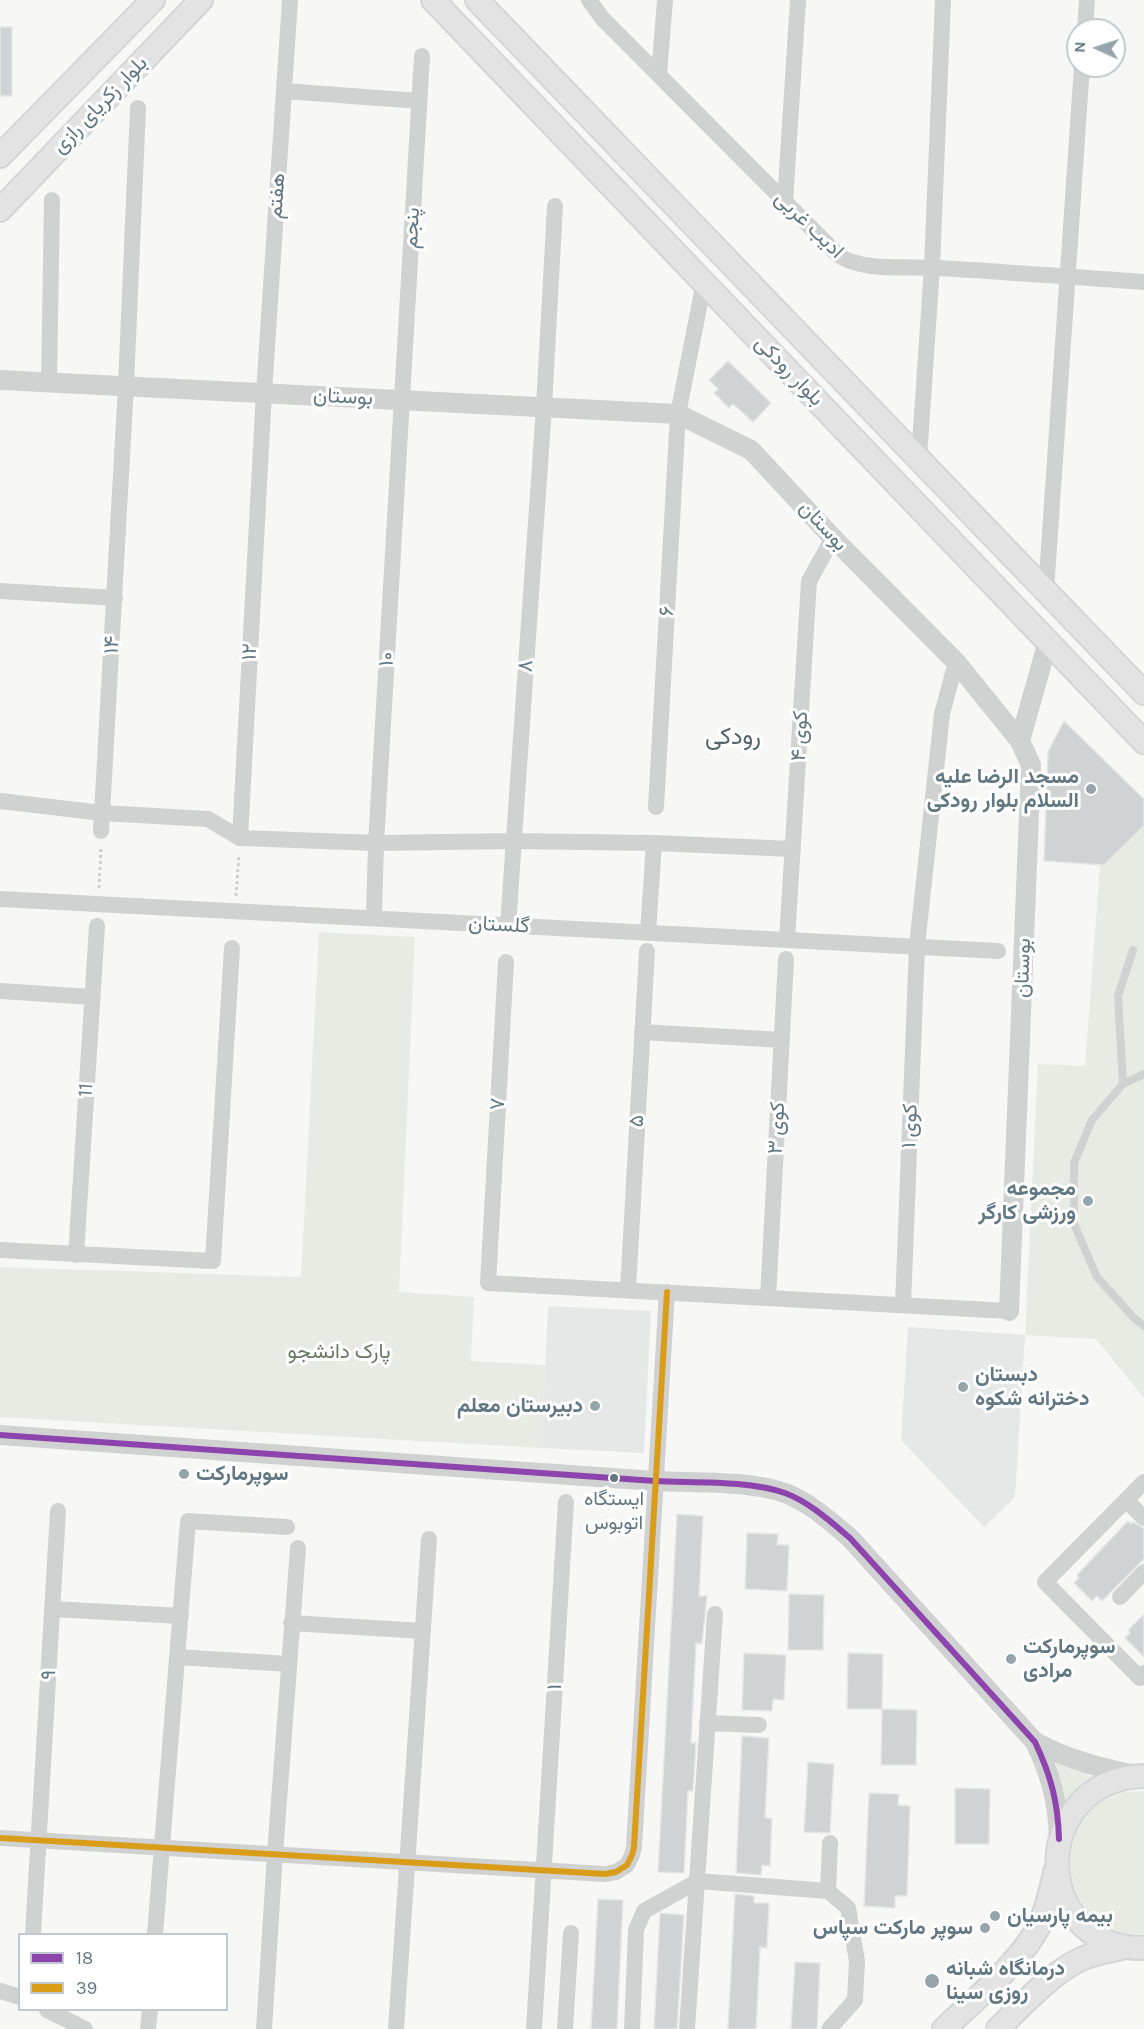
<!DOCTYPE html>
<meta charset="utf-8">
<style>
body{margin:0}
#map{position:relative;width:1144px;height:2029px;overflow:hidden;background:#f7f7f6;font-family:Karla,sans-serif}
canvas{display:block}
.legend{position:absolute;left:18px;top:1933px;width:210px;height:78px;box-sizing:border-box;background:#fff;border:2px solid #c0c9cd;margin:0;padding:8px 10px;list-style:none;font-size:18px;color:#617783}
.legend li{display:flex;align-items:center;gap:12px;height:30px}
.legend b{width:30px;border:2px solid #c0c9cd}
.north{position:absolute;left:1066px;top:18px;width:60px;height:60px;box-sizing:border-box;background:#fff;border:2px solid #c0c9cd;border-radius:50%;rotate:273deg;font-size:16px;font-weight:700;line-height:24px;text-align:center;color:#617783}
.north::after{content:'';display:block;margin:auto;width:21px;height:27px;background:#96a4ab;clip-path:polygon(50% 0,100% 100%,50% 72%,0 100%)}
</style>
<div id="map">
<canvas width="1144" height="2029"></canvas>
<ul class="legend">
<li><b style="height:8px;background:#8e44ad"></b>18</li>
<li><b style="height:8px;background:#d99d1a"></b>39</li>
</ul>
<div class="north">N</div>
</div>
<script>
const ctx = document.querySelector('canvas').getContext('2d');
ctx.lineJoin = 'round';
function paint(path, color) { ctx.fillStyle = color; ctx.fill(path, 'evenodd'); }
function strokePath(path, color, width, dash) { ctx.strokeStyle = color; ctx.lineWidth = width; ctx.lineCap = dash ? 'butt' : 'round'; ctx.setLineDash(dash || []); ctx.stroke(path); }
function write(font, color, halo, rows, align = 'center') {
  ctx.font = font + ' Karla,Vazirmatn,sans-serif'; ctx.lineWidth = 6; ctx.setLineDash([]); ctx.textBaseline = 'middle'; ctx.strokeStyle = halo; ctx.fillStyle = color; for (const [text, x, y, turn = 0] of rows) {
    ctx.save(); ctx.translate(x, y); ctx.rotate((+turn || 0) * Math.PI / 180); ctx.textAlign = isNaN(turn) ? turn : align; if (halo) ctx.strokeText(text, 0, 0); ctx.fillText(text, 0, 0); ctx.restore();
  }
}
paint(new Path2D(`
 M548 1306 651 1311 644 1453 541 1448Z
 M908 1327 1025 1335 1015 1497 984 1527 901 1440Z`), '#e6e8e7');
paint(new Path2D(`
 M1144 826V1398L1096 1339 1025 1335 1038 1064 1085 1066 1100 865H1104Z
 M319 932 415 937 399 1292 474 1297 471 1361 545 1365 541 1448 0 1417V1267L301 1277Z
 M1053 1761 1096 1778 1066 1802Z
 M1144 1791V1934C1048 1939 1045 1788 1144 1791Z`), '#e7ebe4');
const building = new Path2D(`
 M0 27H12V96H0Z
 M728 361 771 403 753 422 733 404 729 408 714 393 718 389 709 380Z
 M1064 721 1144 799V826L1104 865 1044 861 1048 752Z
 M677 1514 703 1516 699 1596H707L702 1644 696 1643 691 1743H696L693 1791H688L684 1873 658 1872Z
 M1128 1521 1131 1524 1133 1522 1144 1528V1559L1102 1601 1097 1596 1092 1601 1074 1583 1079 1578 1077 1575Z
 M747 1533 778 1534 777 1545H789L787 1591 745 1589Z
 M789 1594 824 1595 823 1650H788Z
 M1144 1614V1657L1125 1638 1130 1633 1128 1630Z
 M744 1653 786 1655 784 1700 773 1699 772 1711 742 1710Z
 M848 1653 883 1654 882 1709H847Z
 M882 1709 917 1710 916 1765H881Z
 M742 1736 769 1738 765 1818H772L770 1866 762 1865 761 1875 736 1873Z
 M808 1762 834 1764 830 1833 804 1832Z
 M955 1788 990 1789 989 1844H955Z
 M869 1793 899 1794 898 1805 910 1806 907 1896H895V1908L864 1906Z
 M735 1894 754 1896V1903H769L767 1948 760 1947 756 2029H728Z
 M598 1899 623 1900 617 2029H591Z
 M661 1913 684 1915 677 2029H654L660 1914Z
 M795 1962 820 1963 817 2029H791Z`);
paint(building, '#d0d3d3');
strokePath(building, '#e6e6e6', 1.5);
const secondary = new Path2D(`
 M433 0 1144 742
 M477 0 1144 693
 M0 156 153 0
 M0 210 201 0
 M1144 1776C1027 1780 1030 1949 1144 1948
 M944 2029C974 2000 1020 1963 1039 1926 1047 1909 1051 1891 1055 1872
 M998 2029C1021 2006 1058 1966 1089 1956 1101 1952 1114 1950 1126 1947`);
strokePath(secondary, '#d4d5d6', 26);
strokePath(new Path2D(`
 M99 888 101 847
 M236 896 239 854`), '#cccecf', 3, [3, 3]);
strokePath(new Path2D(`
 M1144 1074 1123 1084 1092 1120 1074 1163V1224L1097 1277 1134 1318 1144 1326
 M1123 1084 1118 996 1133 950`), '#d0d1d1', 8);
strokePath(new Path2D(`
 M589 0 602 18 838 255C863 272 907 266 937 268 1006 272 1075 277 1144 282
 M1085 30 1087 0
 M659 75 665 0
 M284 91 419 101
 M785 202 798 0
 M49 382 52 200
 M919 458 932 267 943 0
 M0 591 115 598
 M1046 591 1082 66
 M0 801 102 813 208 819 240 838 376 843 513 841 654 843 793 849
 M656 807 678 414 704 282
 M101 831 126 385 138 108
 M240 838 264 392 290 0
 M0 899 998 951
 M374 918 376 843 422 56
 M508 925 544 407 555 206
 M648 933 654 843
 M787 940 809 581 833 538
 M506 962 488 1283 1009 1311
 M0 991 92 997
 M642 1032 782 1040
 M0 1250 213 1261 232 948
 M76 1255 97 926
 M628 1290 647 951
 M768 1298 786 959
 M903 1305 917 946 942 714 956 662
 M1144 1482 1045 1582 1140 1678 1144 1673
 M1126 1500 1144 1518
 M1120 1597 1144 1572
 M53 1609 181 1616
 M291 1623 423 1631
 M177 1657 289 1664
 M707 1723 759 1725
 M0 1838 605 1874 616 1872 627 1865 632 1855 634 1847 667 1292
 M33 1934 58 1511
 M155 1934 188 1521 287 1527
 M0 1991 20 1997
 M47 2010 85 2029
 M148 2029 150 2010
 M264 2029 275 1854 298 1548
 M396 2029 429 1539
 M534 2029 566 1502
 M565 2029 571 1933
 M632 2029 636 1930 644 1911 698 1881 828 1891
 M687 2029 715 1614
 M829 2029 855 2000 857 1961 848 1908 828 1891 830 1843`), '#d0d1d1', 16);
strokePath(new Path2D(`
 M0 380 678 414 751 450 833 538 956 662 1020 741 1031 765 1009 1311
 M1020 741 1048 641
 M0 1435 655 1481C694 1483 748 1480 785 1493 809 1502 830 1521 850 1538L1035 1742C1051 1776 1058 1802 1059 1839
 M1035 1742C1069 1760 1103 1769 1141 1776`), '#d0d1d1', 20);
strokePath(secondary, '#e3e3e3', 22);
strokePath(new Path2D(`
 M0 1435 655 1481C694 1483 748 1480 785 1493 809 1502 830 1521 850 1538L1035 1742C1051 1776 1058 1802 1059 1839`), '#8e44ad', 6);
strokePath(new Path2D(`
 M0 1838 605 1874 616 1872 627 1865 632 1855 634 1847 667 1292`), '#d99d1a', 6);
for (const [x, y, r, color] of [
 [1091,789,6,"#96a4ab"],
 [1088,1201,6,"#96a4ab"],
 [963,1387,6,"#96a4ab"],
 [595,1406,6,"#96a4ab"],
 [184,1474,6,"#96a4ab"],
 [614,1478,5,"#617783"],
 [1011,1659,6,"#96a4ab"],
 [995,1916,6,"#96a4ab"],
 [985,1928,6,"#96a4ab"],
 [932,1981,8,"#96a4ab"]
]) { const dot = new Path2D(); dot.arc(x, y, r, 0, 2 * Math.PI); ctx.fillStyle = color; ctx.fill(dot); strokePath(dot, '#fff', 2); }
write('20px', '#617783', '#fff', [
 ["ایستگاه",614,1499],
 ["اتوبوس",614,1523]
]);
write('21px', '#617783', '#fff', [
 ["بلوار زکریای رازی",100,105,-46],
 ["هفتم",277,196,-86],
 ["ادیب غربی",809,225,44],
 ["پنجم",412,228,-87],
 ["بلوار رودکی",789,371,46],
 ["بوستان",343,397,3],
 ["بوستان",823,526,47],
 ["۶",667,611,-87],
 ["۱۴",112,645,-87],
 ["۱۲",250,652,-87],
 ["۱۰",387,659,-87],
 ["۸",526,666,-86],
 ["کوی ۴",800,736,-87],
 ["گلستان",499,925,3],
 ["بوستان",1023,968,-88],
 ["11",86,1090,-86],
 ["۷",498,1104,-87],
 ["۵",637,1121,-87],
 ["کوی ۱",910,1126,-88],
 ["کوی ۳",777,1128,-87],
 ["۹",49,1675,-87],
 ["۱",555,1687,-86]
]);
write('bold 21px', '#617783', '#fff', [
 ["مسجد الرضا علیه",1079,777,"right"],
 ["السلام بلوار رودکی",1079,801,"right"],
 ["مجموعه",1076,1189,"right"],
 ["ورزشی کارگر",1076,1213,"right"],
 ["دبستان",975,1375],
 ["دخترانه شکوه",975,1399],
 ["دبیرستان معلم",583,1406,"right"],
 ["سوپرمارکت",196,1474],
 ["سوپرمارکت",1023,1647],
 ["مرادی",1023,1671],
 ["بیمه پارسیان",1007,1916],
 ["سوپر مارکت سپاس",973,1928,"right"],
 ["درمانگاه شبانه",946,1969],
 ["روزی سینا",946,1993]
], 'left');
write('21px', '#677a60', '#fff', [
 ["پارک دانشجو",339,1352]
]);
write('24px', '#53646d', '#fff', [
 ["رودکی",733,737]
]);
</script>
